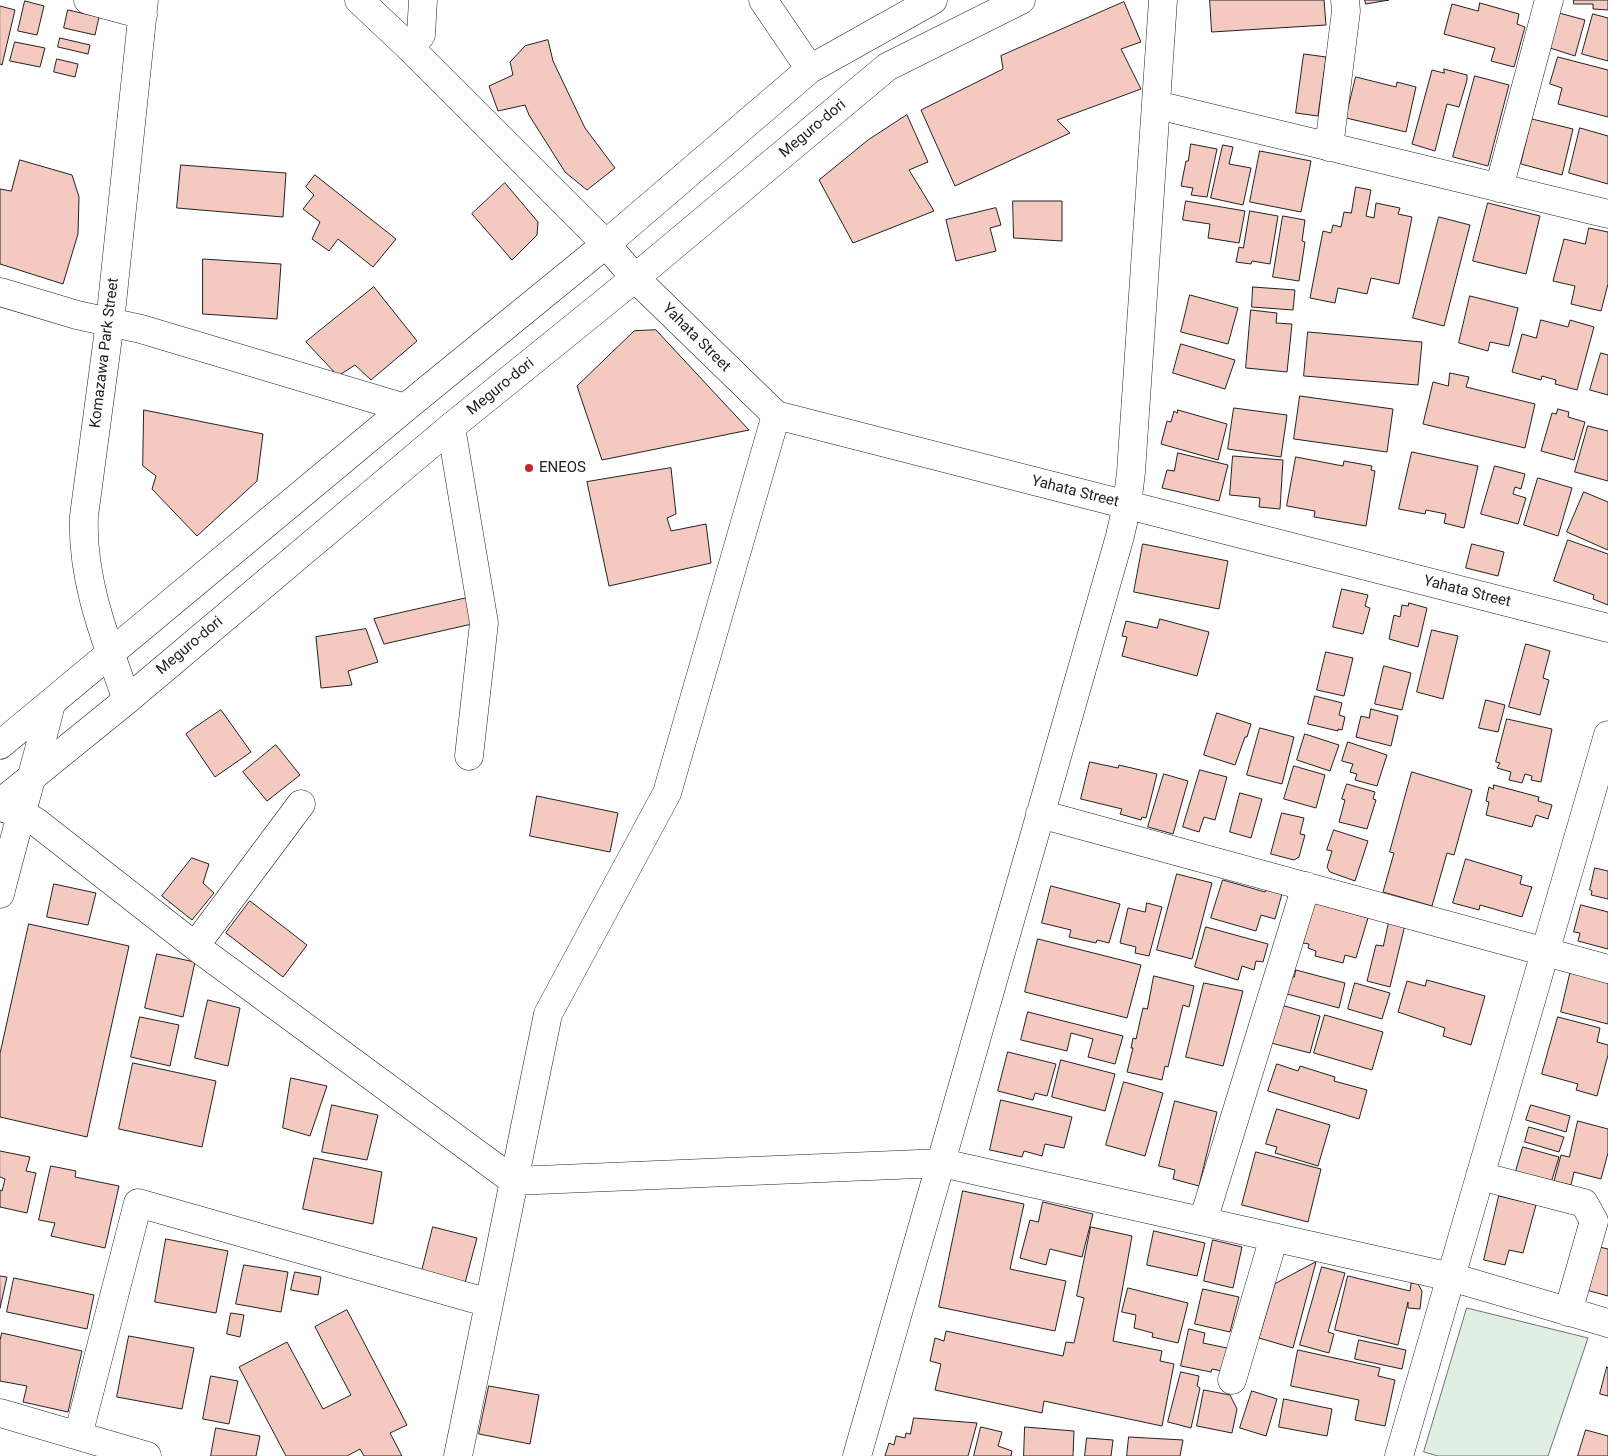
<!DOCTYPE html>
<style>
body{margin:0}
canvas{display:block;background:#fff}
</style>
<canvas width="1608" height="1456"></canvas>
<script>
const ctx = document.querySelector('canvas').getContext('2d');
ctx.lineJoin = 'round';
function paint(path, color) { ctx.fillStyle = color; ctx.fill(path, 'evenodd'); }
function strokePath(path, color, width, dash) { ctx.strokeStyle = color; ctx.lineWidth = width; ctx.lineCap = dash ? 'butt' : 'round'; ctx.setLineDash(dash || []); ctx.stroke(path); }
function write(font, color, halo, rows, align = 'center') {
  ctx.font = font + ' Roboto,sans-serif'; ctx.lineWidth = 4; ctx.setLineDash([]); ctx.textBaseline = 'middle'; ctx.strokeStyle = halo; ctx.fillStyle = color; for (const [text, x, y, turn = 0] of rows) {
    ctx.save(); ctx.translate(x, y); ctx.rotate((+turn || 0) * Math.PI / 180); ctx.textAlign = isNaN(turn) ? turn : align; if (halo) ctx.strokeText(text, 0, 0); ctx.fillText(text, 0, 0); ctx.restore();
  }
}
const green = new Path2D(`
 M1467 1308 1588 1338 1548 1456H1438L1424 1452Z`);
paint(green, '#e0efe3');
strokePath(green, '#6f6f6f', 1);
const building = new Path2D(`
 M1210 0H1324L1326 25 1212 32Z
 M1365 0H1389L1366 4Z
 M1574 0H1608V10L1593 9V4H1574Z
 M25 1 44 6 37 35 18 31Z
 M1124 2 1141 42 1121 49 1141 89 1057 120 1070 133 955 186 921 110 1003 69 1001 56Z
 M1480 3 1519 14 1517 24 1525 27 1514 67 1491 61 1495 48 1444 34 1452 4 1478 11Z
 M0 6 15 10 2 65 0 64Z
 M68 10 99 17 95 35 64 28Z
 M1559 13 1585 20 1575 56 1550 48Z
 M1593 14 1608 18V61L1582 54Z
 M60 38 90 45 88 54 58 47Z
 M548 40 553 61 585 128 615 168 587 190 565 172 529 115 525 105 498 111 489 86 513 75 510 62 525 46Z
 M15 42 45 48 40 67 10 61Z
 M1304 54 1326 57 1318 116 1296 113Z
 M1558 57 1608 70V117L1558 104 1562 88 1550 84Z
 M57 59 78 64 75 77 54 72Z
 M1444 69 1467 75V80L1459 107 1447 104 1435 151 1412 144 1432 70 1444 73Z
 M1475 76 1509 85 1488 166 1453 157Z
 M1356 77 1396 87 1397 82 1416 87 1406 132 1346 118Z
 M907 115 928 162 909 170 934 211 853 243 819 180 868 140Z
 M1532 119 1573 129 1562 175 1521 164Z
 M1580 128 1608 136V184L1569 173Z
 M1191 144 1217 149 1207 197 1191 195 1193 188 1181 186 1186 161H1188Z
 M1223 145 1233 147 1229 164 1251 168 1243 205 1211 198Z
 M1260 151 1311 161 1301 212 1250 202Z
 M20 160 72 175 79 197 78 234 63 284 0 264V189L11 191Z
 M181 165 286 173 283 217 177 208Z
 M315 175 396 239 373 267 338 239 329 251 312 239 320 222 303 209 314 195 306 187Z
 M505 183 538 222 537 235 512 260 472 214Z
 M1356 187 1371 190 1366 216 1374 218 1376 203 1400 208 1398 214 1412 217 1399 284 1371 278 1367 294 1338 288 1335 303 1310 298 1323 231 1331 233 1333 225 1341 227 1344 212 1351 213Z
 M1013 201H1062V241L1014 238Z
 M1186 201 1245 211 1239 243 1208 238 1210 224 1183 220Z
 M1488 203 1540 216 1526 274 1473 261Z
 M996 208 1001 225 990 228 996 251 956 261 946 220Z
 M1250 211 1278 216 1270 264 1252 261 1251 264 1236 262 1239 247 1243 248Z
 M1283 216 1305 220 1302 241 1305 242 1299 281 1273 277Z
 M1439 217 1470 225 1444 326 1413 318Z
 M1589 228 1608 232V284L1601 311 1571 304 1575 286 1553 281 1564 239 1585 244Z
 M203 259 281 264 277 319 203 314Z
 M374 287 417 341 371 380 355 365 338 376 306 342Z
 M1253 287 1295 290 1293 310 1252 307Z
 M1190 295 1238 308 1228 344 1181 332Z
 M1470 296 1518 308 1509 346 1490 342 1488 351 1459 343Z
 M1251 310 1277 313 1276 323 1292 324 1287 372 1246 368Z
 M1541 320 1568 327 1570 320 1594 327 1577 390 1555 384 1556 380 1542 376 1541 380 1512 372 1522 334 1536 338Z
 M656 330 749 430 602 460 577 386 634 331Z
 M1308 332 1422 342 1418 385 1304 376Z
 M1181 344 1235 360 1225 389 1173 373Z
 M1601 353 1608 355V395L1590 390Z
 M1450 373 1469 377 1466 387 1535 404 1525 448 1423 424 1433 382 1448 386Z
 M1300 396 1393 409 1387 452 1294 439Z
 M1234 408 1287 415 1281 457 1228 449Z
 M1558 409 1569 412 1568 417 1585 422 1574 460 1541 451 1552 413 1556 414Z
 M144 410 263 434 257 481 197 536 152 489 156 476 143 466Z
 M1178 410 1227 424 1218 460 1161 444 1167 421 1171 422 1174 411 1177 413Z
 M1588 426 1608 431V481L1575 472Z
 M1412 452 1478 466 1464 528 1444 523 1446 514 1426 510 1425 514 1399 509Z
 M1178 453 1228 465 1219 501 1162 488 1167 470 1174 471Z
 M1233 456 1283 460 1280 509 1259 507 1260 498 1230 495Z
 M1296 457 1343 466 1344 461 1372 466 1371 470 1375 471 1366 526 1314 517 1315 511 1287 506Z
 M1495 466 1525 474 1521 489 1515 487 1513 494 1526 498 1518 524 1481 514Z
 M671 468 676 514 667 518 671 531 706 524 711 563 609 586 587 482Z
 M1538 478 1572 488 1558 536 1524 525Z
 M1584 492 1608 502V550L1567 532Z
 M1568 540 1608 554V605L1593 599 1594 595 1554 581Z
 M1143 544 1228 561 1219 609 1134 592Z
 M1472 544 1504 552 1498 576 1466 568Z
 M1342 589 1368 595 1365 606 1370 608 1363 634 1333 627Z
 M467 598 472 624 384 644 374 619Z
 M1409 603 1427 608 1418 647 1389 639 1394 615 1400 617 1402 605 1408 606Z
 M1160 619 1209 632 1197 676 1122 656 1127 637 1122 636 1126 621 1157 628Z
 M366 629 378 662 348 671 352 685 321 688 316 637Z
 M1432 630 1458 636 1443 699 1417 692Z
 M1526 644 1550 651 1543 678 1549 680 1540 715 1509 707Z
 M1326 652 1353 658 1344 696 1317 690Z
 M1384 666 1411 673 1402 710 1375 704Z
 M1315 696 1342 703 1339 715 1345 717 1342 730 1338 729V731L1308 724Z
 M1486 700 1505 705 1498 732 1479 728Z
 M1371 709 1398 716 1391 746 1356 737 1361 716 1369 718Z
 M221 710 251 752 215 777 186 734Z
 M1217 713 1251 724 1247 737H1245L1235 765 1204 755Z
 M1507 719 1552 729 1541 782 1531 780 1532 776 1525 774 1522 783 1509 780 1511 772 1497 768 1500 763 1496 762Z
 M1260 728 1294 737 1282 784 1247 775Z
 M1305 734 1339 745 1330 771 1297 760Z
 M1348 742 1387 755 1377 786 1355 780 1357 774 1350 772 1353 764 1342 761Z
 M276 745 300 775 267 801 243 772Z
 M1090 762 1118 768 1119 765 1157 774 1146 818 1142 817 1141 820 1120 814 1122 809 1081 799Z
 M1294 766 1325 775 1316 808 1284 799Z
 M1200 770 1227 777 1215 820 1204 817 1199 832 1183 827Z
 M1412 772 1472 790 1454 855 1447 853 1432 906 1383 892 1394 853 1390 852Z
 M1164 774 1188 781 1173 834 1148 827Z
 M1347 784 1375 792 1373 799 1376 800 1367 829 1339 822 1345 800 1342 799Z
 M1494 785 1539 797 1538 801 1552 805 1548 819 1536 815 1532 827 1486 815 1489 802 1486 801 1489 787 1493 789Z
 M1240 793 1262 799 1251 838 1230 832Z
 M537 796 618 813 610 852 530 836Z
 M1282 813 1304 818 1300 834 1305 835 1299 857 1294 860 1271 854Z
 M1334 830 1368 841 1355 881 1330 872 1327 867 1332 851 1327 850Z
 M192 858 209 864 203 883 214 893 192 920 162 896Z
 M1466 859 1522 876 1520 884 1532 887 1522 917 1480 905 1479 910 1453 903Z
 M1595 868 1608 871V899L1591 895 1592 891 1590 890Z
 M1177 874 1212 883 1192 959 1157 950Z
 M1223 880 1265 892 1266 889 1282 894 1275 919 1261 915 1256 931 1211 918Z
 M54 884 96 893 88 925 47 917Z
 M1051 886 1120 904 1109 943 1097 940 1096 943 1069 937 1071 930 1042 923Z
 M250 901 307 945 283 977 226 933Z
 M1147 903 1162 907 1149 956 1135 953 1136 947 1120 943 1128 908 1145 912Z
 M1315 903 1368 918 1356 958 1345 955 1343 963 1315 956 1316 951 1308 948 1309 944 1303 943 1308 924V904L1314 906Z
 M1581 905 1608 912V949L1578 941 1580 933 1574 932Z
 M1389 922 1405 925 1390 987 1367 981 1376 945 1383 946Z
 M29 924 129 946 87 1137 0 1117V1054Z
 M1206 927 1268 944 1263 962 1256 961 1254 970 1242 966 1238 980 1195 967Z
 M1038 939 1141 965 1127 1018 1025 992Z
 M157 954 195 962 183 1017 145 1008Z
 M1296 970 1345 983 1339 1008 1287 994 1292 977H1294Z
 M1571 970 1608 979V1024L1561 1012Z
 M1154 976 1194 986 1189 1007 1183 1005 1168 1067 1165 1066 1162 1080 1127 1072 1133 1048H1131L1133 1038 1136 1039 1143 1008 1147 1009Z
 M1427 980 1485 996 1471 1045 1443 1036 1445 1028 1398 1012 1407 981 1425 986Z
 M1204 983 1243 991 1223 1066 1186 1057Z
 M1355 983 1390 993 1382 1019 1348 1009Z
 M208 1000 240 1008 228 1066 195 1058Z
 M1281 1005 1320 1016 1310 1053 1271 1043Z
 M1028 1012 1123 1036 1115 1064 1088 1057 1093 1039 1071 1033 1067 1051 1021 1040Z
 M1325 1015 1383 1032 1372 1070 1314 1053Z
 M140 1017 179 1025 170 1066 131 1057Z
 M1558 1017 1600 1028 1597 1042 1608 1045V1055L1597 1096 1576 1090 1578 1084 1542 1074Z
 M1008 1052 1056 1064 1047 1096 1035 1093 1033 1100 998 1091Z
 M1061 1060 1115 1074 1105 1111 1052 1097Z
 M133 1063 216 1081 202 1147 119 1129Z
 M1277 1064 1298 1071 1300 1066 1335 1077 1334 1081 1367 1090 1359 1119 1268 1091Z
 M291 1078 327 1086 310 1136 283 1128Z
 M1124 1082 1163 1093 1145 1156 1106 1145Z
 M1001 1100 1072 1117 1064 1148 1045 1144 1042 1156 1024 1151 1022 1157 990 1150Z
 M1175 1101 1217 1112 1199 1186 1173 1179 1175 1170 1159 1166Z
 M332 1105 378 1115 367 1160 322 1152Z
 M1531 1105 1570 1116 1566 1132 1526 1120Z
 M1277 1109 1330 1125 1318 1166 1275 1153 1277 1147 1266 1144Z
 M1578 1121 1608 1129V1153L1601 1179 1574 1172 1571 1185 1554 1181 1561 1155 1569 1157Z
 M1529 1127 1564 1137 1559 1152 1525 1142Z
 M1523 1147 1559 1157 1551 1183 1516 1171Z
 M0 1151 30 1157 26 1171 36 1173 27 1213 0 1207V1190L2 1191 5 1179 0 1177Z
 M1256 1152 1321 1169 1308 1222 1242 1205Z
 M314 1158 382 1172 373 1224 303 1209Z
 M51 1166 76 1171 75 1177 119 1186 105 1248 51 1236 55 1223 39 1220Z
 M963 1191 1024 1204 1010 1269 1066 1281 1055 1331 939 1307Z
 M1499 1196 1536 1205 1523 1253 1509 1250 1505 1265 1484 1260Z
 M1043 1202 1093 1214 1082 1257 1050 1249 1046 1265 1020 1258 1030 1220 1038 1222Z
 M433 1227 477 1238 465 1283 422 1271Z
 M1091 1227 1132 1236 1113 1341 1162 1351 1160 1361 1174 1364 1162 1426 1044 1401 1042 1413 935 1390 941 1364 930 1361 935 1338 944 1341 946 1331 1063 1356 1066 1342 1074 1343 1084 1298 1077 1296Z
 M1154 1231 1205 1243 1197 1276 1147 1265Z
 M166 1239 228 1251 216 1313 155 1302Z
 M1213 1240 1242 1247 1233 1288 1204 1281Z
 M1595 1246 1608 1249V1296L1583 1289Z
 M1316 1262 1293 1348 1259 1338 1275 1284Z
 M244 1265 288 1272 281 1312 236 1304Z
 M1322 1267 1345 1273 1328 1332 1334 1334 1329 1353 1300 1345Z
 M295 1272 321 1277 318 1295 291 1290Z
 M0 1276 7 1277 0 1308Z
 M1348 1276 1410 1291 1411 1283 1418 1284 1422 1291 1420 1309 1408 1308V1302L1398 1345 1335 1330Z
 M14 1278 94 1295 87 1329 7 1312Z
 M1128 1288 1188 1303 1178 1343 1152 1337 1153 1333 1134 1328 1136 1315 1122 1312Z
 M1203 1289 1239 1297 1230 1332 1195 1324Z
 M347 1310 407 1425 390 1433 402 1456H364L360 1449 347 1456H286L239 1367 287 1342 323 1409 351 1395 315 1327Z
 M231 1313 244 1315 240 1337 227 1334Z
 M1189 1329 1205 1333 1203 1343 1227 1348 1222 1371 1212 1369 1211 1372 1181 1366Z
 M2 1333 82 1351 68 1412 23 1402 27 1386 0 1381V1341Z
 M129 1336 194 1348 182 1409 117 1397Z
 M1359 1340 1406 1350 1402 1369 1355 1359Z
 M1298 1350 1380 1368 1378 1376 1395 1380 1385 1426 1355 1420 1359 1400 1291 1386Z
 M1607 1367 1608 1368V1396L1600 1394Z
 M1181 1372 1199 1376 1197 1386 1200 1388 1191 1428 1168 1422Z
 M211 1376 238 1381 229 1424 203 1419Z
 M489 1386 539 1395 530 1444 479 1434Z
 M1204 1390 1230 1395 1237 1409 1232 1433 1197 1426Z
 M1252 1391 1277 1399 1266 1436 1240 1428Z
 M1284 1399 1332 1409 1327 1436 1279 1427Z
 M914 1418 977 1423 968 1456H885L889 1443 894 1445 896 1436 905 1438 906 1433 910 1434Z
 M981 1427 1002 1432 998 1446 1012 1451 1011 1456H974Z
 M1025 1427 1074 1431 1073 1456H1024Z
 M216 1428 260 1436 256 1456H211Z
 M1586 1430 1608 1436V1456H1578Z
 M1129 1437 1183 1440 1180 1456H1127Z
 M1087 1438 1113 1440 1111 1456H1085Z`);
paint(building, '#f3c9c0');
strokePath(building, '#222', 1);
const minor = new Path2D(`
 M88 0 143 15
 M359 0 410 48 606 244 635 278 776 415 1608 628
 M763 0 810 69
 M410 48 421 35 423 0
 M1157 105 1608 214
 M1329 147 1346 11 1345 0
 M1499 188 1549 0
 M0 292 77 315 141 329 405 408
 M451 427 484 623 469 756
 M127 700C106 641 81 579 84 516L110 322 144 0
 M0 807 20 813 35 821 195 946 514 1181 942 1163 1451 1277 1608 1323
 M1040 814 1608 969
 M0 894C16 830 35 768 51 704
 M195 946 301 804
 M1480 1176 1584 1203 1594 1221 1568 1312
 M1203 1221 1306 886
 M1232 1380 1274 1237
 M0 1413 147 1456
 M78 1436 138 1203 489 1303
 M458 1456 548 1014 667 793 776 415
 M857 1456 1120 536 1127 505 1131 472 1163 0
 M1399 1456 1608 735`);
const major = new Path2D(`
 M0 745 405 408 606 244 810 69 933 0
 M0 803 127 700 451 427 635 278 887 67 1021 0`);
strokePath(minor, '#222', 29);
strokePath(major, '#222', 29);
strokePath(minor, '#fff', 28);
strokePath(major, '#fff', 28);
for (const [x, y, r, color] of [
 [529,468,5,"#c62828"]
]) { const dot = new Path2D(); dot.arc(x, y, r, 0, 2 * Math.PI); ctx.fillStyle = color; ctx.fill(dot); strokePath(dot, '#fff', 2); }
write('15px', '#222', '#fff', [
 ["Meguro-dori",813,129,-40],
 ["Yahata Street",696,338,45],
 ["Komazawa Park Street",105,353,-83],
 ["Meguro-dori",501,387,-39],
 ["Yahata Street",1075,492,14],
 ["Yahata Street",1467,592,14],
 ["Meguro-dori",190,646,-40]
]);
write('15px', '#222', '#fff', [
 ["ENEOS",539,468]
], 'left');
</script>
